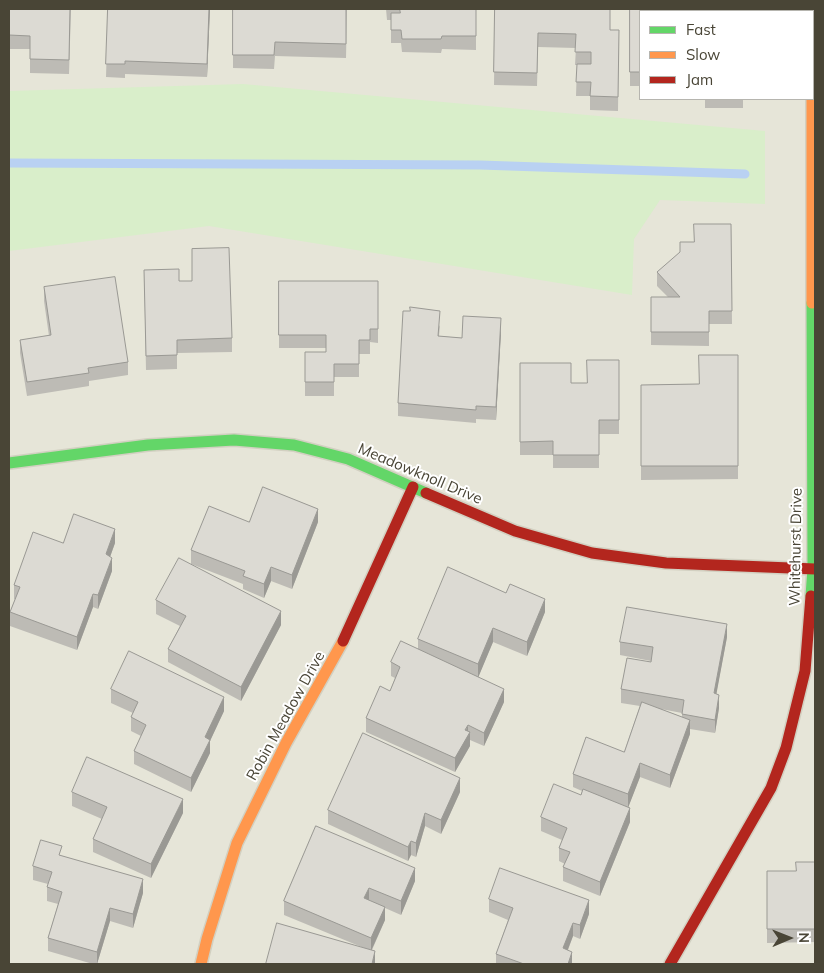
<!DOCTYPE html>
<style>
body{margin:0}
#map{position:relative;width:824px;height:973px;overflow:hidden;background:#f2f1eb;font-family:Mulish,sans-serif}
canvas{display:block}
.frame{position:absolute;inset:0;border:10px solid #494536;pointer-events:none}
.legend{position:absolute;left:639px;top:10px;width:175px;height:90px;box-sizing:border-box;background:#fff;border:1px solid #b6b5af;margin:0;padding:6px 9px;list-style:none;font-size:15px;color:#494536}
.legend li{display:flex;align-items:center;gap:10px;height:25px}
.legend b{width:25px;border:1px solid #b6b5af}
.north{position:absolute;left:764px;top:913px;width:50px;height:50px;-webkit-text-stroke:4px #fff;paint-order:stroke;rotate:89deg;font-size:14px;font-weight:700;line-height:20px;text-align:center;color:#494536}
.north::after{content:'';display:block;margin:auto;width:18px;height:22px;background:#494536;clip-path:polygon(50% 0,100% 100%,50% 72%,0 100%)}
</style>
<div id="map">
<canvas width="824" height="973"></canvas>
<div class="frame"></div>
<ul class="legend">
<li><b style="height:6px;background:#63d668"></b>Fast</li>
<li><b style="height:6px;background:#ff974d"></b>Slow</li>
<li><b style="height:6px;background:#b3261e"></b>Jam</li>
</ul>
<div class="north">N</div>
</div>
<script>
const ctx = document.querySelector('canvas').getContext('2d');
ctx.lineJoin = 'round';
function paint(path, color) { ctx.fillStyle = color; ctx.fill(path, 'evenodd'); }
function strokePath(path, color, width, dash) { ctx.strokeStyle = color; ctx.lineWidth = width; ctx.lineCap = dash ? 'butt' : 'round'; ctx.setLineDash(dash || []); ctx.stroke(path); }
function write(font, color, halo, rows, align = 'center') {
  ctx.font = font + ' Mulish,sans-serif'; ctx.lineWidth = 4; ctx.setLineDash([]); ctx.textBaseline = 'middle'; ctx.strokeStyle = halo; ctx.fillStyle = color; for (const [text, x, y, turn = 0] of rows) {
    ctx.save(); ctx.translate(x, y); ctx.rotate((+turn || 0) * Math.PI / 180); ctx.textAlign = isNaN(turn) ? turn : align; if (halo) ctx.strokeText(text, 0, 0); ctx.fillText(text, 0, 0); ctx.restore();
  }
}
paint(new Path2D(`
 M9 9H815V964H9ZM640 11H813V99H640Z`), '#e6e5d8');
paint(new Path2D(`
 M243 84 765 131V204L660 200 634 239 632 295 209 226 9 251V91Z`), '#d9eeca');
strokePath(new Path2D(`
 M9 163 480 165 745 174`), '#b9d1f2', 9);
const fast = new Path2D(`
 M9 463 148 445 234 440 294 445 348 459 426 493
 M811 596 813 569 812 303`);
const slow = new Path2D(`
 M812 99V303
 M201 964 207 939 237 843 286 743 343 641`);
const jam = new Path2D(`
 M811 9V11
 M426 493 515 531 592 553 666 563 815 569
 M343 641 413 487
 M670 964 771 788 786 748 805 671 811 596`);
strokePath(fast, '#d2d0c1', 14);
strokePath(slow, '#d2d0c1', 14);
strokePath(jam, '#d2d0c1', 14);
strokePath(fast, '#63d668', 11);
strokePath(slow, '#ff974d', 11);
strokePath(jam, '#b3261e', 11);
paint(new Path2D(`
 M9 9H71L69 74 30 73V49H9Z
 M108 9H210L207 77 125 74V78L106 77Z
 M233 9H347L346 58 275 56 274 69 233 68Z
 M386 9H476V50L442 49 441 53 402 52 401 43H391V20H387Z
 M495 9 610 30H619L618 111 590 110V96H576L577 65H575L576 48 538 47 537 86 494 85Z
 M630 9 640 11V86H630Z
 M705 99H743V108H705Z
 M731 224 732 324H709V346L651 345V297H668L657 286V272L694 242Z
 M144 270 179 281 232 338V352L177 353V369L146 370Z
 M279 281H378V343L370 342V354H359V377H334V396H305V352H326V348H279Z
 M44 287 128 362V375L89 381V386L27 396 20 353V340L49 336 44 301Z
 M440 325 439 336 462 338 501 332 496 420 476 419V423L398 416V403Z
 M738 355V479L641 480V385L699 384Z
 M619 360V434H599V468H553V455H520V363L571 383H587Z
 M249 522H318L292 589 271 581 264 598 243 589V584L191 564V550Z
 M63 543H115L110 557 112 571 98 609 93 607 77 650 10 626V612L15 599H14V585Z
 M156 600 281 625 241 701 168 662V649L180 626 156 614Z
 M545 612 527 656 493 642 478 677 504 702 484 746 470 740V746L455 772 366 732V718L390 691 395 678 391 676V662L418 649V639Z
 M727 637 716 694 719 708 715 733 690 729V734L670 788 640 777 628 807 630 822 600 896 563 881V867L565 864 559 861V848L562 840 541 831V817L581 795 582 791 573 787V774L624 752 640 706 621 703V689L651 662V661L620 655V642ZM661 709 682 713V717Z
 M111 689 224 711 210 741V753L191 792 134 764V751L141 736 131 731V717L133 713 111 703Z
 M72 792 183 813 151 878 93 852V839L102 819 72 806Z
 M460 792 441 834 425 826 416 857 411 855 408 861 328 824V810Z
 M316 826 415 881 401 915 385 908V920L372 950 375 964 364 948 284 915V901Z
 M62 856 143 893 133 928 110 921 97 964H93L48 951V938L58 904 47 901V887L48 884 33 880V866Z
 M815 862V942L767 943V871H796Z
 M489 899 589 914 580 939 573 936 568 950 572 964H496V954L508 920 489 912Z`), '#bdbbb5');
paint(new Path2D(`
 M209 9H210L207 77V64Z
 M501 318V332L496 420V407Z
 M318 509V522L292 589V575Z
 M115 529V543L106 568V554Z
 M112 558V571L98 609V595Z
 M271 567V581L264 598V584Z
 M93 594V607L77 650V637Z
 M545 599V612L527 656V642Z
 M281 611V625L241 701V687Z
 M727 624V637L714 707V693Z
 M493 628V642L478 678V664Z
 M504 689V702L484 746V733Z
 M719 695V708L715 733V720Z
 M224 697V711L210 741V753L191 792V778L205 737Z
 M690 720V734L670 788V775Z
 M468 725V736L470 732V746L455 772V758Z
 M640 763V777L628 808V794Z
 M460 778V792L441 834V820Z
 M183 799V813L151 878V864Z
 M630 808V822L600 896V882Z
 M425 813V826L416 857V843Z
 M411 841V855L408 861V847Z
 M415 868V881L401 915V901Z
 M143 879V893L133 928V914Z
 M369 888V901L364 898Z
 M589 900V914L580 939V925Z
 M385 907V920L371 951V938Z
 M110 908V921L97 964V952Z
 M573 923V936L563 962V948Z
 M375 951V964H372Z
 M572 952V964H568Z`), '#9a9994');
const building = new Path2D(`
 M9 9H70L69 60 30 59V36L9 35Z
 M108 9H209L207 64 125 61V64H106Z
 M233 9H346V44L275 42 274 55H233Z
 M400 9H476V36H442L441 39H402L401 30H391V13H400Z
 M495 9H610V30H619L618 97 590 96 591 82H576L577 64H591V52H575L576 34 538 33 537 73 494 72Z
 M630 9H742V11H640V72H630Z
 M694 224H731L732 311H709V332H651V297H680L657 272 680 252V242H694Z
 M229 248 232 338 177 340V355L146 356 144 270 179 269V281H192V249Z
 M115 277 128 362 88 368 89 373 27 382 20 340 51 335 44 287Z
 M279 281H378V329H370V340H359V364H334V382H305V352H326V335H279Z
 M410 307 440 311 438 336 462 338 463 316 501 318 496 407 476 406V410L398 403 403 311H410Z
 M699 355H738V466H641V385L699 384Z
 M587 360H619V420H599V455H553V441L520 442V363H571V383H587Z
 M263 487 318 509 292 575 271 567 264 584 243 576 245 571 191 550 209 506 249 522Z
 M74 514 115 529 106 554 112 558 98 595 93 594 77 637 10 612 20 587 14 585 33 532 63 543Z
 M179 558 281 611 241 687 168 649 186 616 156 600Z
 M448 567 506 593 510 584 545 599 527 642 493 628 478 664 418 639Z
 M627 607 727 624 714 693 719 695 715 720 682 714 684 700 621 689 627 658 651 662 653 647 620 642Z
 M401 641 504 689 484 733 468 725 465 730 470 732 455 758 366 718 380 686 390 691 400 667 391 662Z
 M129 651 224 697 205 737 210 740 191 778 134 751 146 725 131 717 138 702 111 689Z
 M642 702 690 720 670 775 640 763 628 794 573 774 586 737 624 752Z
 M363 733 460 778 441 820 425 813 416 843 411 841 408 847 328 810Z
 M87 757 183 799 151 864 93 839 107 807 72 792Z
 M554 784 581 795 583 789 630 808 600 882 563 867 570 852 559 848 567 828 541 817Z
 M316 826 415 868 401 901 369 888 364 898 385 907 371 938 284 901Z
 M41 840 62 846 59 855 143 879 133 914 110 908 97 952 48 938 62 892 47 887 52 872 33 866Z
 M796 862H815V929H767V871H796Z
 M500 868 589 900 580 925 573 923 563 948 572 952 568 964H524L496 954 513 908 489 899Z
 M277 923 375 951 372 964H266Z`);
paint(building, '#dcdad3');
strokePath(building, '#9a9994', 1);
write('15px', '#494536', '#fff', [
 ["Meadowknoll Drive",420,474,23],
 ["Whitehurst Drive",796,547,-89],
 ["Robin Meadow Drive",286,716,-61]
]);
</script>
